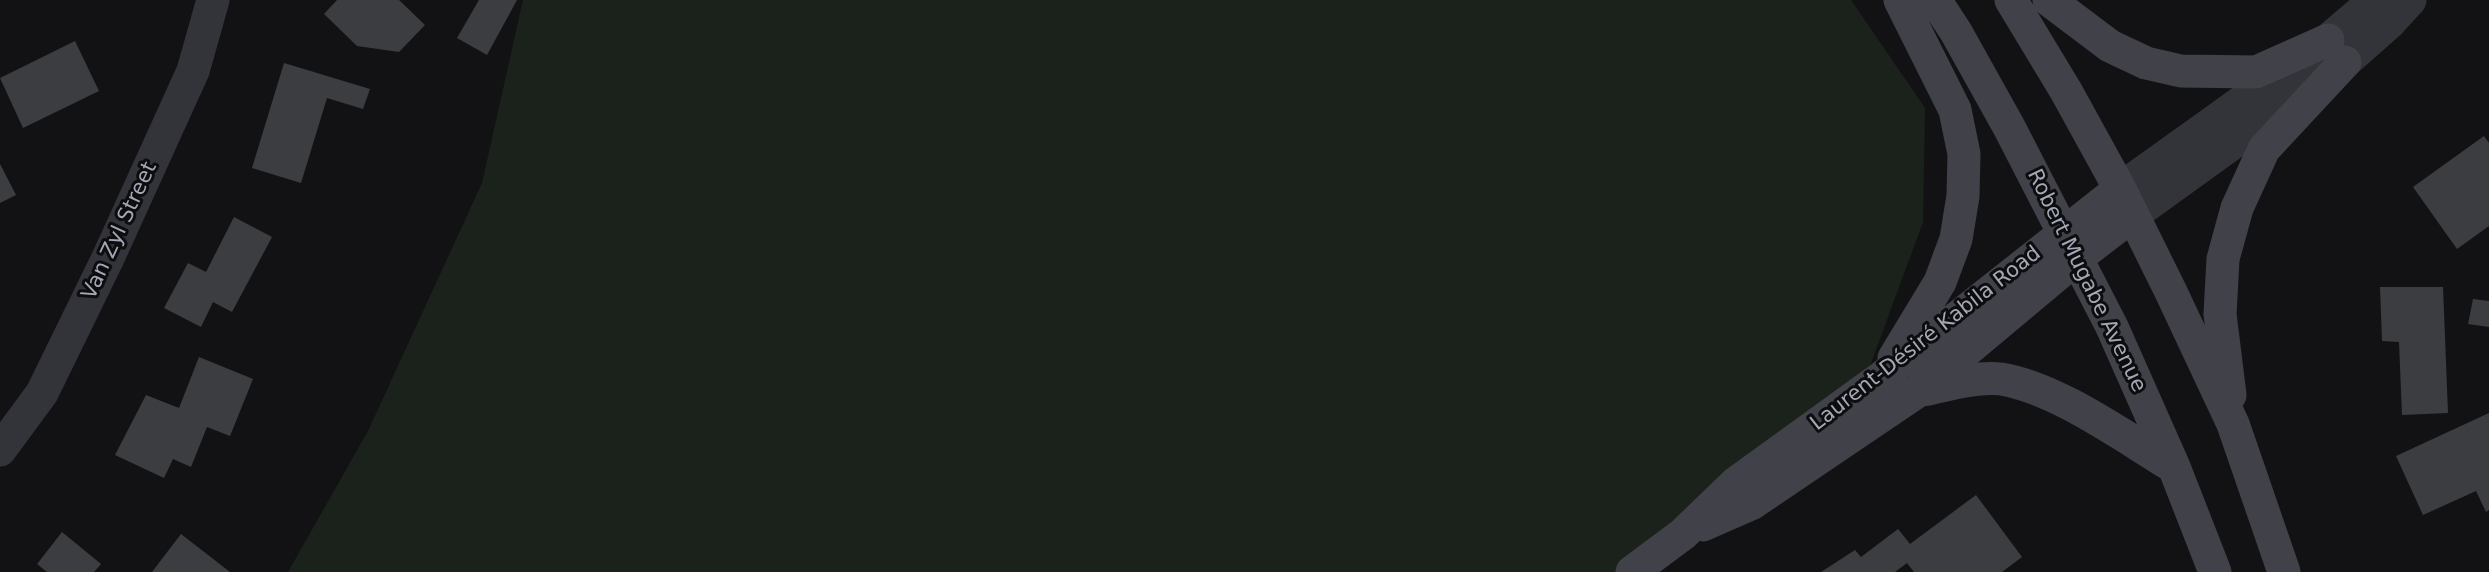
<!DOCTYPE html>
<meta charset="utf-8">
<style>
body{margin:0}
canvas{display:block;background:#121214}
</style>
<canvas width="2489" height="572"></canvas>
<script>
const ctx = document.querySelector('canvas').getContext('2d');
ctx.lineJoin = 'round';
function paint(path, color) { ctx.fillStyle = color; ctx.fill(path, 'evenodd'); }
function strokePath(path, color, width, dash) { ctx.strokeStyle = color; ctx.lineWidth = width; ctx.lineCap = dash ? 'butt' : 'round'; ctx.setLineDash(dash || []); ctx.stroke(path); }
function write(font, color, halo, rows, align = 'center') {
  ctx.font = font + ' "DejaVu Sans",sans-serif'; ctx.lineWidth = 6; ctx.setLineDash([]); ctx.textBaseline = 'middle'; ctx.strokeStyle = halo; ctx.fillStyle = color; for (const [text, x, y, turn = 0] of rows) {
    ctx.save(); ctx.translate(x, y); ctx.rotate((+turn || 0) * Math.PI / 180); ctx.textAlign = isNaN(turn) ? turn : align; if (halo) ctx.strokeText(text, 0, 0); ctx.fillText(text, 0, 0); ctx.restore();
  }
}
paint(new Path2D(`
 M523 0H1851L1925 108 1923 222 1870 366 1720 475 1683 534 1632 572H288L368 431 482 183Z`), '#1a221b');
paint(new Path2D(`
 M337 0H399L425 25 399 52 357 46 324 14Z
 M479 0H517L487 55 457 38Z
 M75 41 99 91 23 128 0 78Z
 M284 63 370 89 363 109 327 98 301 183 252 168Z
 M2484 136 2489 143V226L2457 249 2413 187Z
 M0 164 16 195 0 203Z
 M234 217 272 237 232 312 213 302 201 327 164 308 188 263 206 272Z
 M2380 287H2443L2448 413 2402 415 2399 342 2382 341Z
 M2473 299 2489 301V327L2468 324Z
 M199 357 253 379 230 436 207 427 191 467 173 459 164 478 115 455 146 395 179 408Z
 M2489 413V510L2486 512 2476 491 2423 515 2396 456Z
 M1976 495 2022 557 2002 572H1914L1907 563 1895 572H1821L1855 550 1861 557 1898 529 1910 544Z
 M62 532 101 564 94 572H47L37 564Z
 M181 534 230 572H152Z`), '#3c3d41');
strokePath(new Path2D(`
 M2120 189 2328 40 2375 0
 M2133 215 2345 62 2388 24 2410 0
 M0 450 42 393 108 258 193 71 213 0`), '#333439', 33);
strokePath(new Path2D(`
 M1935 0 1956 32 2009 127 2112 327 2174 467 2215 572
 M2011 0 2066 91 2120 189 2171 292 2233 424 2284 572
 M2049 0 2110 46 2146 63 2181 71 2256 72 2328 40
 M1894 358 1940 282 1956 239 1963 196 1964 154 1955 110 1900 0
 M1923 390C1946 385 1978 376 2001 379 2057 388 2124 437 2174 467
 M2230 395 2220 314 2223 259 2237 208 2264 149 2345 62
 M1703 525 1751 504 1918 391 2077 258 2133 215
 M1632 572 1683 534 1737 482 1882 377 2120 189`), '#414249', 33);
write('21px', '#a2a8b5', '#0d0d0f', [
 ["Van Zyl Street",120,231,-65],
 ["Robert Mugabe Avenue",2086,281,64],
 ["Laurent-Désiré Kabila Road",1926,339,-38]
]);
</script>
